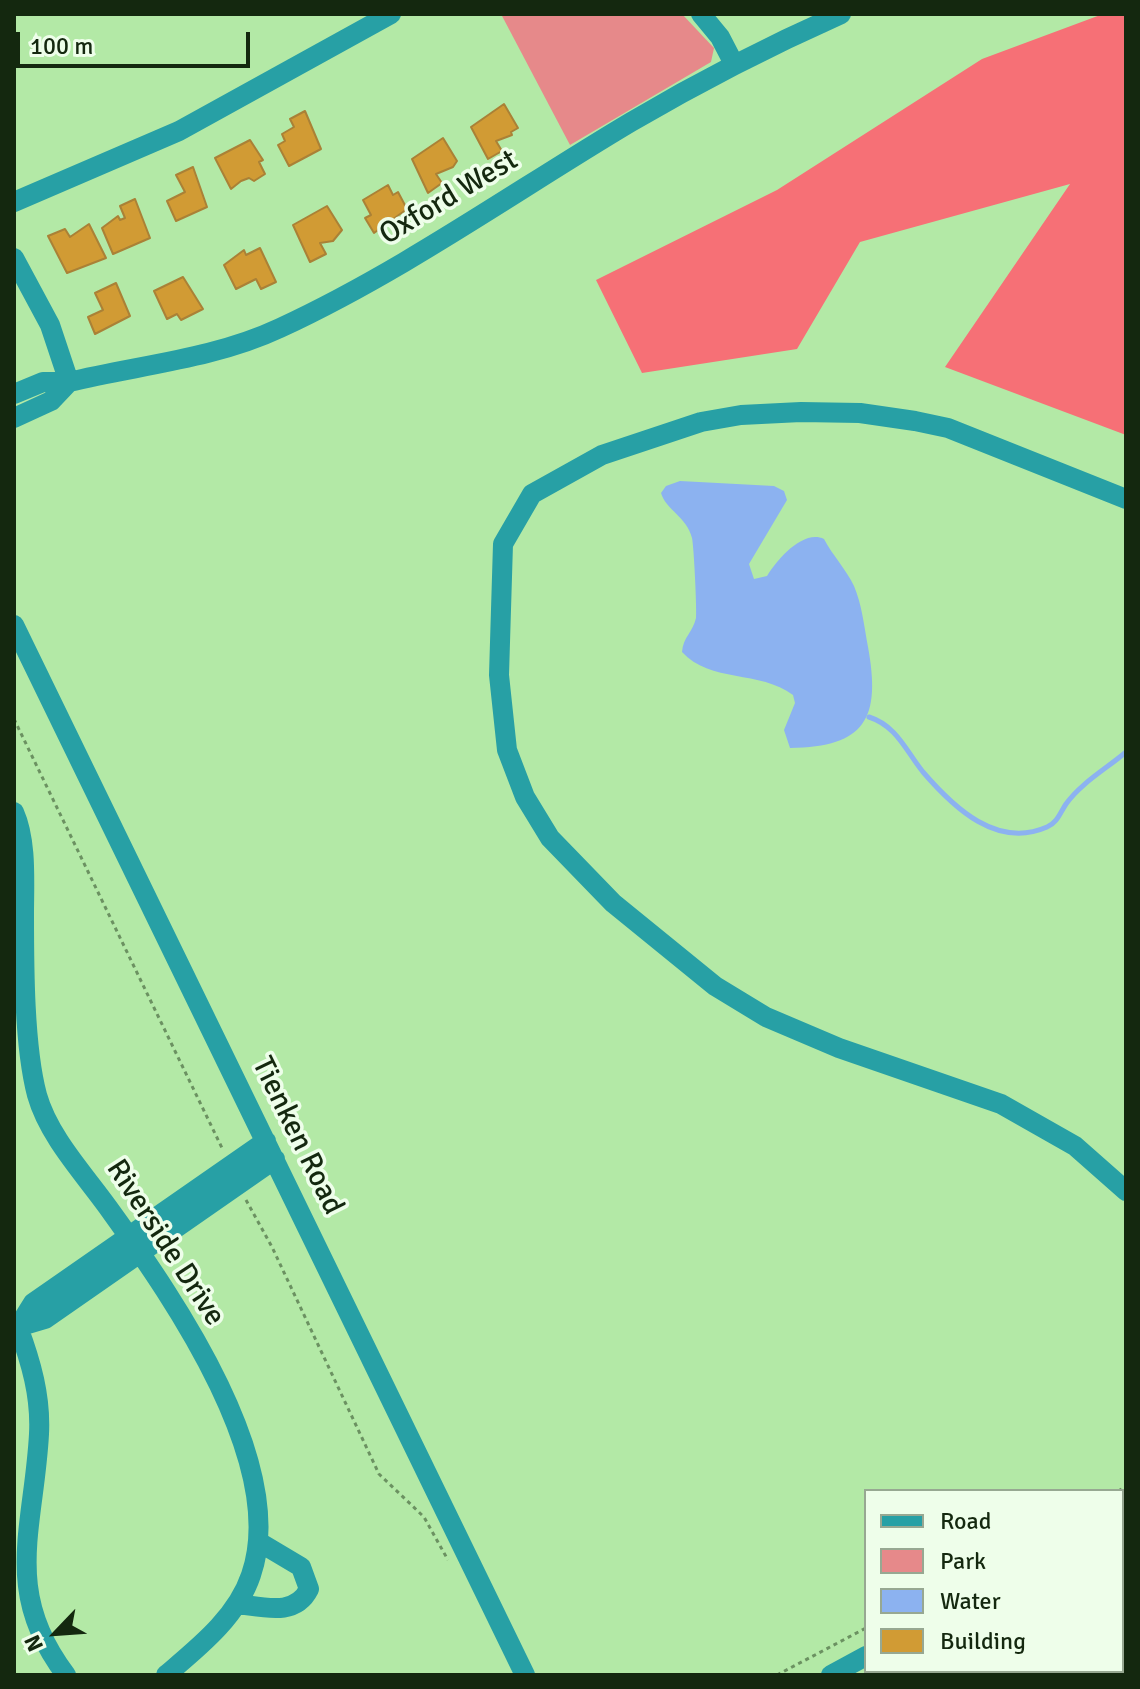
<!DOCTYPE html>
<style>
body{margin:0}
#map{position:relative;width:1140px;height:1689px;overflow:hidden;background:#b3e9a6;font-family:Signika,sans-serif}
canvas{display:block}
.frame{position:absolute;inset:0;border:16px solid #14280f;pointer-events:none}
.legend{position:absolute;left:864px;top:1489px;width:260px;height:184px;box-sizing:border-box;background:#eefeea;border:2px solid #97a892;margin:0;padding:10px 14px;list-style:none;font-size:24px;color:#14280f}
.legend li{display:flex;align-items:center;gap:16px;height:40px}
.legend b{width:40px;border:2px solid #97a892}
.north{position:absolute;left:16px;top:1593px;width:80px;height:80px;-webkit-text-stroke:6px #eefeea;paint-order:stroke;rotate:245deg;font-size:22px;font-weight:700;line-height:32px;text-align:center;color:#14280f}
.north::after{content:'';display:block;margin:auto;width:28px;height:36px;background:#14280f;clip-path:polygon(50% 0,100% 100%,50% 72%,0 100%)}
.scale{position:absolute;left:16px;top:32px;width:234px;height:36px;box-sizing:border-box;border:4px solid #14280f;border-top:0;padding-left:10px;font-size:24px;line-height:28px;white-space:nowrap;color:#14280f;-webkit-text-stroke:6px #eefeea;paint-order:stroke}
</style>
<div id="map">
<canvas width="1140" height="1689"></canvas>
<div class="frame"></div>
<ul class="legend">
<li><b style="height:10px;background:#27a0a5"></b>Road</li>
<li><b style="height:22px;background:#e6898a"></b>Park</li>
<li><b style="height:22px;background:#8cb2f0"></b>Water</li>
<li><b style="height:22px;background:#d19b34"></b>Building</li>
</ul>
<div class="north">N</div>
<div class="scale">100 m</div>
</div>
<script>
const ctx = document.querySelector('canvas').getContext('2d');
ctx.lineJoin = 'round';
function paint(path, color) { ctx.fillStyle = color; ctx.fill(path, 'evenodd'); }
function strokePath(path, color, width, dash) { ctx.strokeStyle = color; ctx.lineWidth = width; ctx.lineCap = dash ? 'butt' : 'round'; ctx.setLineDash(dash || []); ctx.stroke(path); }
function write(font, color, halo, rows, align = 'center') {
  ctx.font = font + ' Signika,sans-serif'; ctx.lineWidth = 7; ctx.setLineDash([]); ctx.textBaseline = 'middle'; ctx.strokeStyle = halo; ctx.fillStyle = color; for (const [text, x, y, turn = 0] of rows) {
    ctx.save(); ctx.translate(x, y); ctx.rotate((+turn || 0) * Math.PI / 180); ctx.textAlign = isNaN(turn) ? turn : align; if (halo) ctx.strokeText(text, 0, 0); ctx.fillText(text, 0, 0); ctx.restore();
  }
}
paint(new Path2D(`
 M501 14H682L714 48 711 62 570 145Z`), '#e6898a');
paint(new Path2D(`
 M1103 14H1126V435L945 367 1070 184 860 242 797 349 642 373 596 280 777 190 982 59Z`), '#f67076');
paint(new Path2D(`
 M680 481 774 486 784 491 787 500 749 564 754 579 767 576C777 560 803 529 824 539 833 556 846 569 854 586 862 605 864 626 868 647 881 718 866 747 790 748L784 730 795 703 793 695C760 670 710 683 682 652 683 637 693 632 696 618 697 611 694 547 692 538 687 517 666 510 661 493L666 486Z`), '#8cb2f0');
strokePath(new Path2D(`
 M869 717C897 726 906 751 923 772 954 808 997 849 1047 827 1057 823 1060 813 1066 804 1081 783 1106 769 1126 752`), '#8cb2f0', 5);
const building = new Path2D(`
 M504 104 518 128 511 132 512 135 496 141 502 151 488 159 471 127Z
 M305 111 321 149 289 166 278 145 285 141 282 134 294 127 290 119Z
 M443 138 457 161 453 167 436 174 442 183 428 193 412 159Z
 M250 140 263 160 259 162 265 174 254 181 249 178 241 181 231 189 215 158Z
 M193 167 207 207 176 221 167 201 185 192 176 175Z
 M388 185 393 195 398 192 407 209 374 233 365 218 371 215 363 200Z
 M135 199 150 238 113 254 102 228 118 216 120 220 125 218 120 206Z
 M327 206 342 230 333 241 320 243 326 254 310 262 293 225Z
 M89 224 106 258 67 273 48 236 65 229 70 237Z
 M260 248 276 282 261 289 256 279 236 289 224 265 244 250 246 255Z
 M183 277 203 309 181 320 177 314 167 319 154 291Z
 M116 283 130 316 95 334 88 317 103 310 95 293Z`);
paint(building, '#d19b34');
strokePath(building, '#aa8136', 2);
strokePath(new Path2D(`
 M14 719 223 1150
 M246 1200 272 1247 379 1474 424 1517 448 1560
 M1118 1491 1126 1487
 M777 1675 866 1628`), '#6b9161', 3, [4, 4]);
strokePath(new Path2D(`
 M701 14 720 37 734 64
 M14 202 179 131 391 14
 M14 258 50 325 69 382
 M14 394 43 382H69C139 365 214 359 280 328 403 271 515 191 631 122 699 82 769 46 841 14
 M14 418 51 401 69 382
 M1126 499 948 428 915 421 860 413 801 412 741 415 701 422 602 455 532 494 503 544 499 675 507 750 525 797 550 838 613 903 715 986 766 1017 839 1048 1001 1104 1075 1146 1126 1191
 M14 625 525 1675
 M14 812C27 841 24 882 24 914 24 966 24 1046 37 1095 49 1138 87 1177 112 1213 174 1299 289 1465 251 1575 237 1617 199 1647 166 1675
 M266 1141 33 1303 18 1327 45 1319 275 1159
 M14 1329 18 1327C31 1362 41 1396 39 1434 34 1528 2 1591 66 1675
 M1122 1522 1126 1519
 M237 1604C264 1607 295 1617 309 1589L301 1567 259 1542
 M831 1675 866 1656`), '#27a0a5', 20);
write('30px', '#14280f', '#eefeea', [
 ["Oxford West",449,198,-31],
 ["Tienken Road",297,1136,64],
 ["Riverside Drive",165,1243,57]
]);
</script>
